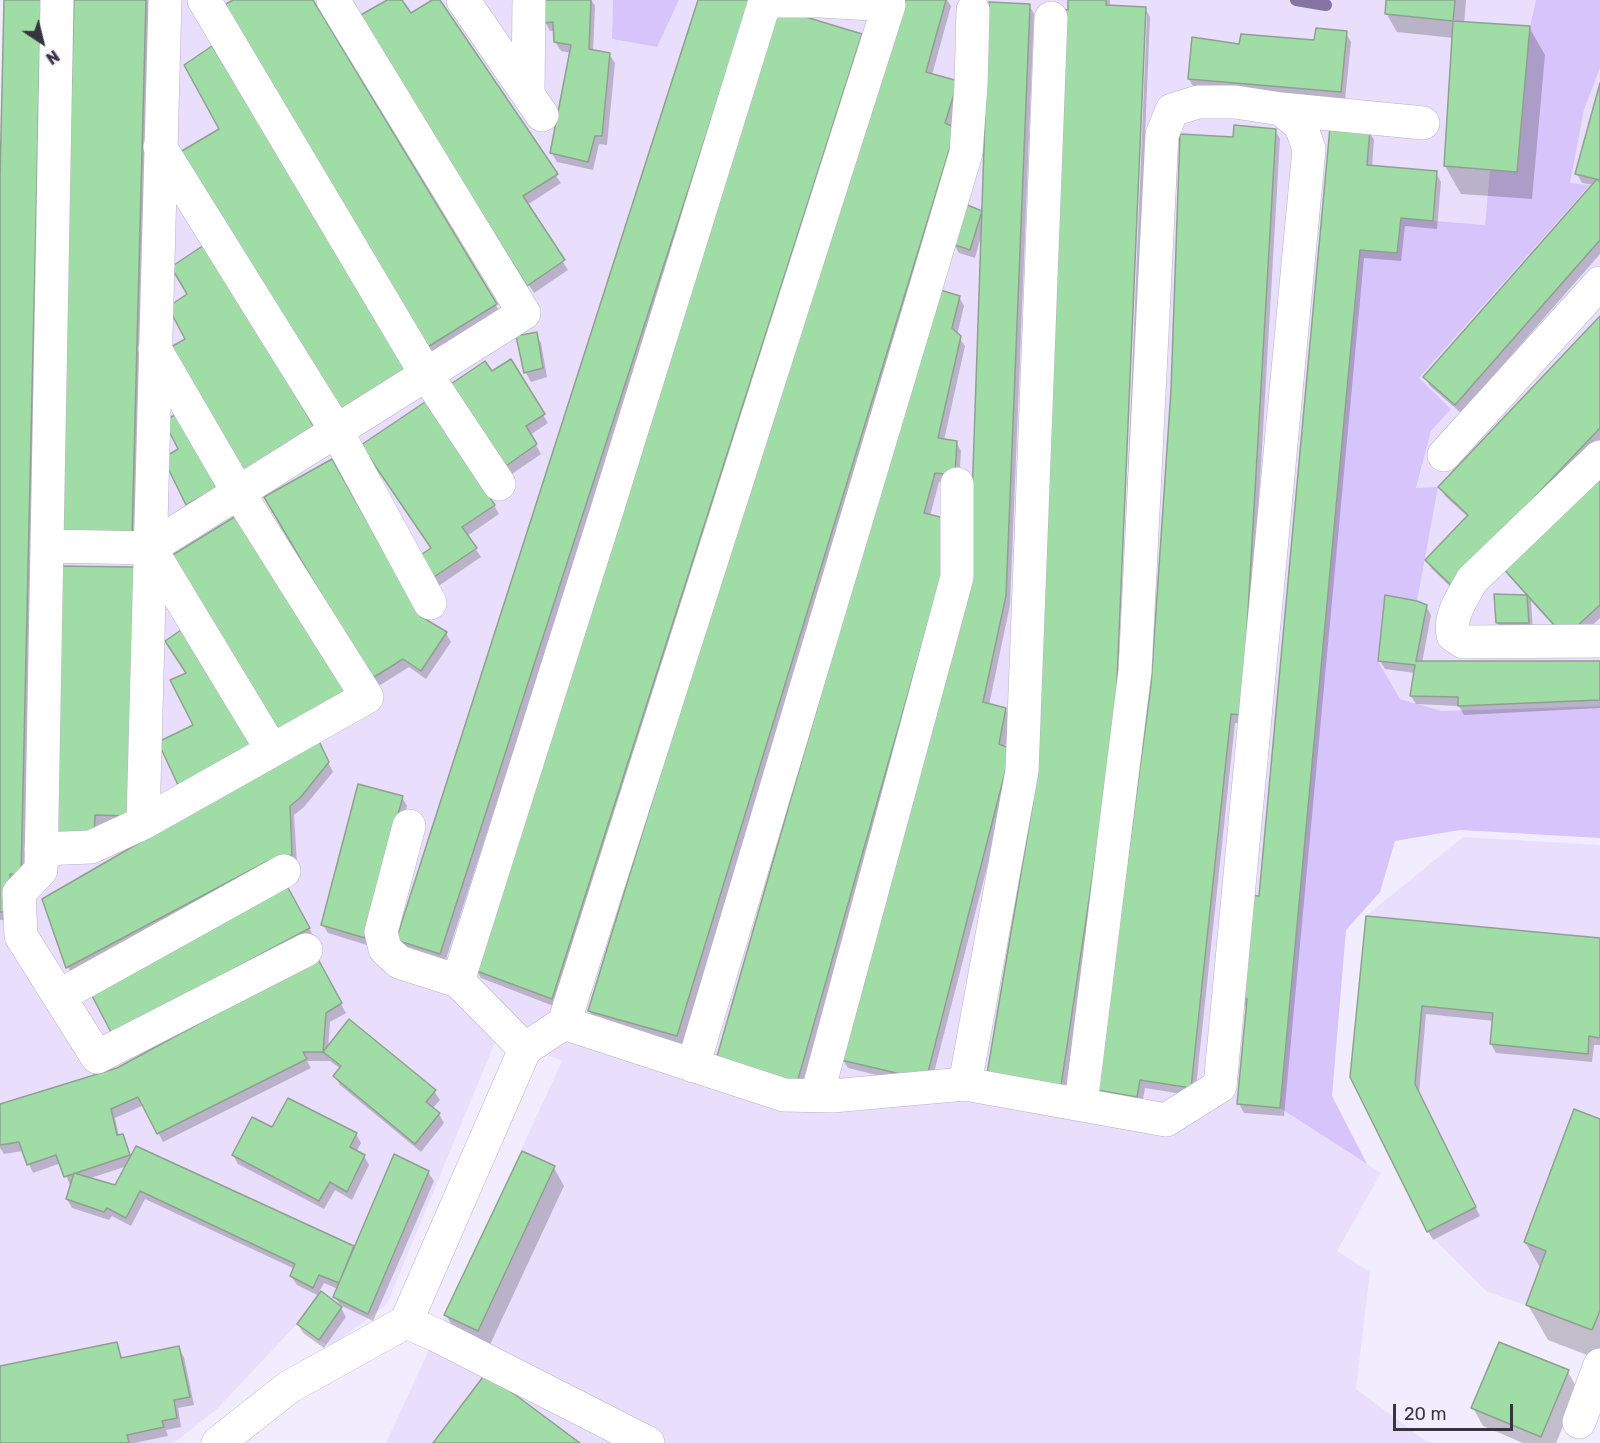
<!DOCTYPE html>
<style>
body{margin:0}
#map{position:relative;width:1600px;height:1443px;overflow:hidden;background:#f2edfe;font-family:Rubik,sans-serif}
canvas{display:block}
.north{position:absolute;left:12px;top:12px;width:60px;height:60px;-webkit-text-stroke:4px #f2edfe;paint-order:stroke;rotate:145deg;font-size:16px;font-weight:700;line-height:24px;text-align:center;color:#36343c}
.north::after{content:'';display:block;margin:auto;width:21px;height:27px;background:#36343c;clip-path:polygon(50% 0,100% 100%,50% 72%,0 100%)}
.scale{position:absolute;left:1393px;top:1404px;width:120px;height:27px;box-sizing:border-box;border:3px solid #36343c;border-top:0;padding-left:8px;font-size:18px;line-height:21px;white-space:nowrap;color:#36343c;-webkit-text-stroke:4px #f2edfe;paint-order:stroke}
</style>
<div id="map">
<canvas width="1600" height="1443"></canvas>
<div class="north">N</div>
<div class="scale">20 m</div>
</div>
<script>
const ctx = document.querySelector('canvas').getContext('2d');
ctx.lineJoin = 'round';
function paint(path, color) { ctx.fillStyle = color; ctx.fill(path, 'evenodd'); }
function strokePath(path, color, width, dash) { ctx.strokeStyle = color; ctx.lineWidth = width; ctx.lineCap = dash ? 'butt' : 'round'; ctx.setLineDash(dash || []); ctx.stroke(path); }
paint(new Path2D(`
 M4 0H613L612 39 656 47 679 0H1536L1530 26 1517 172 1490 170 1485 225 1401 218 1397 253 1360 250 1280 1108 1381 1173 1337 1251 1370 1272 1356 1389 1426 1441 1433 1443H386L562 1061 498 1035 387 1304 330 1347 296 1325 218 1408 174 1443H0V178Z
 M1600 68V706L1442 711 1400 699 1378 661 1438 487 1416 489 1431 431 1451 409 1419 378 1589 186 1570 183 1584 110Z
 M1463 837 1600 845V1311L1592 1330 1486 1291 1427 1232 1350 1077 1366 916Z`), '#e9dffc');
paint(new Path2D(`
 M613 0H679L657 47 612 39Z
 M1536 0H1600V68L1584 110 1570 183 1590 185 1419 378 1451 409 1431 431 1416 488 1438 487 1417 601 1378 661 1400 699 1442 711 1600 706V838L1460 830 1395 841 1380 892 1346 930 1332 1096 1367 1164 1280 1108 1360 250 1401 218 1485 225 1490 169 1517 172 1530 26Z`), '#d7c4fa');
paint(new Path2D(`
 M6 0H45L26 883 15 921 0 920V244Z
 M75 0H151L137 543 60 533Z
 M236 0H311L501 314 433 356Z
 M390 0H400L411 15 435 0H438L561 183 527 205 568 270 534 293 366 25Z
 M546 0H591L595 6 593 52 609 54 615 63 607 145 599 144 593 170 557 162 552 153 571 53 561 51 555 42V31H550L545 22Z
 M700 0H757L445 962 402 948 397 939Z
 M898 0H947L951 6 932 75 962 91 950 128 960 139 682 1044 594 1019 589 1010Z
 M1070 0H1110V7L1145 8 1150 17 1120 737 1065 1094 988 1074 1034 802ZM1144 15H1147L1117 735H1114Z
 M1388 0H1466L1464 24 1529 27 1545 55 1532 199 1461 194 1445 166 1454 38 1397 32 1386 13Z
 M1029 5 1034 14 1010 605 989 705 1005 709 1011 718 1005 748 1015 759 930 1088 848 1068 843 1060 970 586 981 236 975 258 959 253 954 244 981 212 983 216Z
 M1346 33 1351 42 1345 100 1194 88 1189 79 1240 45 1315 42Z
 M861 35 867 44 556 1007 481 978 475 969Z
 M1600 87V254L1461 413 1430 386 1425 377 1594 185 1582 183 1577 174Z
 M1275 130 1280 139 1246 723H1235L1195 1096 1145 1088 1142 1105 1104 1099 1098 1090 1152 685 1235 139Z
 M1369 131 1374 140 1372 167 1436 173 1441 182 1437 229 1405 226 1401 261 1364 258 1284 1116 1244 1113 1239 1104 1246 1007 1241 998 1260 898Z
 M959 297 964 306 957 335 965 346 944 440 956 442 961 451 959 484 939 482 930 516 951 567 802 1091 722 1068Z
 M1600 318V442L1457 593 1432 569 1427 561 1468 517 1445 496 1440 487Z
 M536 334 541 343 547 377 531 382 526 373 518 338Z
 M510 361 548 423 530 435 541 454 512 474 458 393Z
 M363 445 494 505 499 514 467 536 481 557 437 587 423 567 432 549Z
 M1600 479V618L1571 645 1531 601 1533 631H1502L1497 622 1496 595 1527 596 1508 575 1503 566Z
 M266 498 419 618 446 633 451 642 426 679 409 667 377 687Z
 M58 567 133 825 99 824 98 846 55 845Z
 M1426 606 1431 615 1422 663H1600V708L1464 715 1459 706 1416 704 1411 696 1415 673 1385 669 1380 661Z
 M321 748 333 772 304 807 294 815 297 863 73 976 68 967 44 900Z
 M402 797 407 806 370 946 328 933 323 925Z
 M287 888 314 937 119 1042Z
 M1367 918 1600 940V1045H1594L1592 1062 1496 1053 1491 1044 1494 1021 1426 1014 1419 1094 1480 1216 1433 1240 1428 1231Z
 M317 961 346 1013 330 1022 328 1048 434 1091 440 1100 432 1109 439 1114 444 1123 421 1152 340 1085 335 1076 341 1069 330 1061H307L311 1068 163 1142 144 1105 115 1118 119 1136 122 1135 127 1144 131 1158 137 1148 355 1248 428 1172 434 1181 373 1321 340 1305 335 1297 338 1289 324 1283 319 1292 341 1308 346 1317 324 1348 303 1333 298 1324 319 1296 297 1285 291 1276 295 1269 145 1199 131 1226 112 1216 109 1220 72 1208 67 1199 70 1185 61 1163 33 1173 23 1151 4 1154 0 1148V1105L118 1069ZM127 1166 116 1187 88 1179Z
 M1600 1120V1360L1548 1340 1528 1305 1541 1269 1525 1242Z
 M273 1129 356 1134 361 1143 356 1152 364 1156 369 1165 352 1200 335 1190 324 1209 238 1164 233 1155Z
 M554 1168 564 1186 488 1349 457 1334 446 1315Z
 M116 1343 123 1359 178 1348 184 1357 194 1405 178 1408 181 1427 166 1430 168 1436 134 1443H0V1367Z
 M1568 1372 1578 1390 1556 1443H1523L1483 1426 1473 1408Z`), '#0003');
strokePath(new Path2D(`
 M1296 0 1326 5`), '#8473a3', 12);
const building = new Path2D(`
 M4 0H41L21 875 10 874 11 912H0V178Z
 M74 0H146L132 535 58 534Z
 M233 0H313L497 304 426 348 224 5Z
 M387 0H402L411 13 432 0H440L558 174 523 196 565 260 527 286 359 16Z
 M544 0H591L589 49 610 53 602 136H595L588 162 550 153 571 45 554 42 553 22 543 23Z
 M698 0H750L440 954 396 940Z
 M897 0H946L926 72 958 81 945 123 956 128 677 1036 588 1011Z
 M1068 0H1106V5L1146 7 1115 727 1061 1086 987 1074 1033 802 1060 9 1068 10Z
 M1386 0H1455L1453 21 1385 14Z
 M989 2 1030 4 1006 596 983 702 1006 708 999 744 1011 749 926 1080 841 1060 969 586Z
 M779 9 862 34 552 999 474 970Z
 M1453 21 1530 26 1517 172 1444 166Z
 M1316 28 1347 31 1341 92 1188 79 1192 37 1239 44 1241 34 1314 40Z
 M212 46 409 366 339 413 180 152 219 129 184 65Z
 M1600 83V180L1575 174Z
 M1234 125 1276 129 1242 715 1231 714 1191 1088 1140 1080 1137 1097 1097 1090 1151 685 1171 390 1180 134 1233 137Z
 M1330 127 1370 130 1367 165 1437 171 1433 221 1401 218 1397 253 1360 250 1280 1108 1237 1104 1247 999 1240 998 1249 895 1259 896Z
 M1597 179 1600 182V240L1455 405 1423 377Z
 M965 204 982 211 970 250 952 244Z
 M207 243 317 432 244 475 171 347 185 339 168 307 187 294 171 267Z
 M937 289 960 296 952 328 961 336 938 438 957 441 955 475 935 473 924 513 944 518 947 557 797 1083 716 1060Z
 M1600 316V428L1451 585 1425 560 1468 515 1438 487Z
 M537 332 543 368 524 373 516 336Z
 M511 359 545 414 526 426 537 444 506 466 451 384 485 361 492 371Z
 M425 402 495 505 462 527 477 548 431 579 416 558 431 548 361 445Z
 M180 412 219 487 186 505 163 458 178 449 164 421Z
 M332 459 420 616 447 632 421 671 403 659 371 679 264 497Z
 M1600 477V605L1565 637 1501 566Z
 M236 516 345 691 278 733 171 556Z
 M57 566 136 567 128 816 95 815 94 838 48 836Z
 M1494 594 1527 595 1529 623H1496Z
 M1385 595 1417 601 1427 605 1416 661H1600V700L1458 706V697L1410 696 1415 665 1378 661Z
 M184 628 208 662 251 748 178 785 158 742 193 725 170 680 186 673 165 641Z
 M317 737 329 762 300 798 290 806 292 855 268 861 66 968 42 899 279 762Z
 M358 784 403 796 365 938 321 925Z
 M287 886 310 928 112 1034 90 992Z
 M1366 916 1600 938V1038L1589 1036 1588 1054 1490 1044 1493 1013 1422 1006 1415 1084 1476 1207 1427 1232 1350 1077Z
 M318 959 342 1003 326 1013 323 1052H303L307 1059 157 1134 138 1097 111 1109 117 1135 123 1134 130 1155 64 1177 56 1155 27 1165 19 1142 0 1145V1104L117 1068Z
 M349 1019 436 1090 426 1102 440 1113 415 1144 333 1076 341 1066 323 1052Z
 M288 1098 357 1133 350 1147 365 1155 347 1192 330 1182 319 1201 232 1155 252 1117 272 1127Z
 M1574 1109 1600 1119V1311L1592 1330 1526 1305 1546 1251 1524 1242Z
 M136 1146 354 1246 339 1283 319 1275 313 1288 290 1276 295 1264 140 1191 126 1218 107 1208 104 1212 66 1199 74 1173 115 1185Z
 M522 1151 555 1166 478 1331 444 1315Z
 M394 1154 429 1171 368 1314 333 1297Z
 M321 1291 342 1307 319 1340 297 1324Z
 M117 1342 121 1358 179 1346 190 1397 174 1400 177 1418 162 1421 164 1427 127 1435 129 1443H0V1366Z
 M1499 1342 1569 1370 1541 1437 1471 1408Z
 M486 1373 580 1443H433Z`);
paint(building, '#a0dca6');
strokePath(building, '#8fa090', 1.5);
const minor = new Path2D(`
 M57 0 41 870 19 893 21 936 97 1057 306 950
 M204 0 426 374 499 484
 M463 0 542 115
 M1051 18 1022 771 965 1084 1166 1120 1220 1086 1309 149 1301 126 1281 109 1235 102H1198L1172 110 1162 135 1135 671 1081 1104
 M528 94 529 0
 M1281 109 1423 123
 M160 147 336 430 430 603
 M1444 455 1600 283
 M1600 457 1472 580C1463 597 1449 615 1453 635L1463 642 1600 641
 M47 546 150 548 524 313 333 0
 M150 548 272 750
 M143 823 165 0
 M409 826 381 932 385 949 399 962 458 981
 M41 849 91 847 143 823 367 697 238 492 155 349
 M59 996 284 871
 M564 1023 784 1095 832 1096 965 1084
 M693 1066 966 153 971 85 973 10
 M817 1095 957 577V484
 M406 1322 436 1335 648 1443
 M1579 1422 1600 1365
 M218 1443 289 1387 406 1322 525 1049 458 981 608 507 765 1H821L889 5 564 1023 525 1049`);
strokePath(minor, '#b8b1c6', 34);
strokePath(minor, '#fff', 33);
</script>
